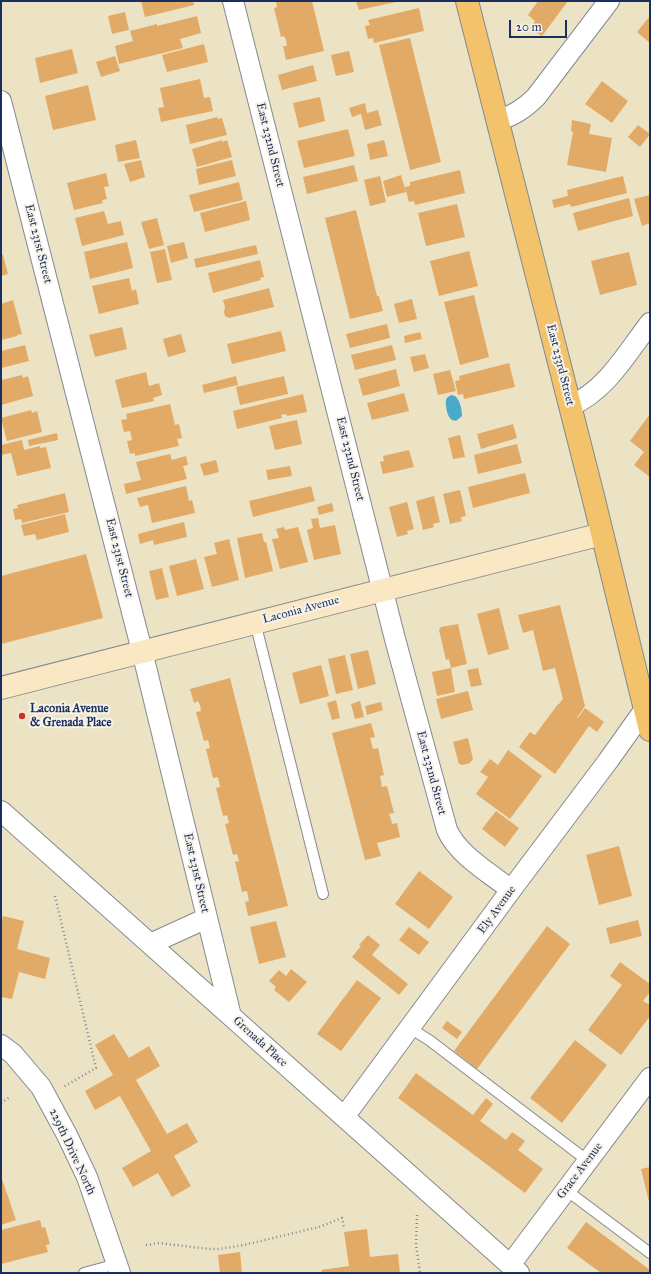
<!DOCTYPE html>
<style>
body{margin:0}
#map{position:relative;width:651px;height:1274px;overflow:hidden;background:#ece3c4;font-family:"IM FELL Great Primer",serif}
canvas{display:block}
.frame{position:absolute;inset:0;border:2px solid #1b2f5e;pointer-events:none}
.scale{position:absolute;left:509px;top:20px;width:58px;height:18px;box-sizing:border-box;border:2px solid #1b2f5e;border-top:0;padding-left:5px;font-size:12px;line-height:14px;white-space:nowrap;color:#1b2f5e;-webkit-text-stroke:3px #f7f3e8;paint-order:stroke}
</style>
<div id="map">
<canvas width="651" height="1274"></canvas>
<div class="frame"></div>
<div class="scale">20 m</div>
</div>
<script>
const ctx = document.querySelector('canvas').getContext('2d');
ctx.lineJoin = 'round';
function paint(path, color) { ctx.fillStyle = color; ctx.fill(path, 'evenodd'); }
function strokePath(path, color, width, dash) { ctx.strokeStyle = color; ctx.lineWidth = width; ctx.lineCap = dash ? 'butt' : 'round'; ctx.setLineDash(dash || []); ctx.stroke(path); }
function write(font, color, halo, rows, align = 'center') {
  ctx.font = font + ' "IM FELL Great Primer",serif'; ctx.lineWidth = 4; ctx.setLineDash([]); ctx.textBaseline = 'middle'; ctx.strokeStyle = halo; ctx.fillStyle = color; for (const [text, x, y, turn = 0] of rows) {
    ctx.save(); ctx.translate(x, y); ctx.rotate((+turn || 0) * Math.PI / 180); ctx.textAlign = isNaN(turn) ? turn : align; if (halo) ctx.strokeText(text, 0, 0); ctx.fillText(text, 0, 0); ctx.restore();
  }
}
paint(new Path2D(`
 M451 395 455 396C460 400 462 409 462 416L456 421C453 420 452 421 450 418 447 415 445 404 446 400 447 397 448 397 451 395Z`), '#4aaac9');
paint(new Path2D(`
 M141 1H193L194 5 145 17Z
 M276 1H312L324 51 286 60 283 46H287L286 40 284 36 281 37 274 8 277 7Z
 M356 1H396V2L359 10Z
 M538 1H568L542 36 530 28 535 21 528 15Z
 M419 8 424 31 374 43 373 38 368 39 365 26 370 25 368 20Z
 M125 12 129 30 112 34 108 16Z
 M197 16 201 33 180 39 183 48 119 64 115 46 133 41 130 31 157 24V26Z
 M650 16V43L637 32Z
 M410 38 441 162 410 170 379 45Z
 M204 44 208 62 167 72 162 55Z
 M72 49 78 73 40 83 35 58Z
 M349 51 354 72 336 76 331 55Z
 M115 56 120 71 101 77 96 62Z
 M313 65 317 81 282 90 278 75Z
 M200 79 204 98 210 97 213 111 161 122 158 108 164 107 160 88Z
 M602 81 628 101 612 123 585 104Z
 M88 85 96 120 53 130 45 96Z
 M320 97 325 121 299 128 293 103Z
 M365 103 367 113 378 110 382 125 365 130 361 114 352 117 349 108Z
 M217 117 218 119 222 118 227 135 190 144 186 125Z
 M572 120 591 124 589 134 612 138 606 172 567 165 573 132 571 131Z
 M638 125 650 134 640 147 628 137Z
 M348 129 355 156 304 168 297 141Z
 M136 140 140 158 118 162 115 145Z
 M222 140V142L227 140 232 157 197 167 192 149Z
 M384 140 388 156 370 160 367 144Z
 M141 160 145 177 130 182 124 164Z
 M232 160 236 176 199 185 196 169Z
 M354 165 358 181 307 194 303 177Z
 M460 170 465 193 415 205 414 201 409 202 405 187 410 186V182Z
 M106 173 109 186 104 187 107 199 102 200 103 203 74 210 67 183Z
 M401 175 406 192 387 197 383 181Z
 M380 176 386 202 370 206 364 180Z
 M623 176 627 193 571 207 570 204 554 208 552 200 568 196 567 190Z
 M239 182 243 200 194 212 189 195Z
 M650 195V223L642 226 634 199Z
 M629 198 633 216 578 231 573 213Z
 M246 201 250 220 205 232 200 213Z
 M457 204 465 237 426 246 418 213Z
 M356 210 377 296H379L383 311 350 319 325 218Z
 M104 211 108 224 121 221 124 235 82 246 75 218Z
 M157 218 164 245 149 249 141 222Z
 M127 242 133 268 90 279 84 252Z
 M184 242 188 258 171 263 167 246Z
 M256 245 258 254 196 268 194 259Z
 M165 249 172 280 157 283 150 252Z
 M469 251 478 286 439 296 430 261Z
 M629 252 637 285 600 295 591 261Z
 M1 255H3L8 274 1 276Z
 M260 260 264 277 260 278 261 280 213 293 208 273Z
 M129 278 132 291 136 289 139 304 99 314 92 286Z
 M269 288 274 307 229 318 225 316 224 312 225 307 223 300Z
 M474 295 489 357 460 365 444 302Z
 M412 299 417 319 399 323 394 304Z
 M13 300 22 334 17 335V336L1 340V304Z
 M387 324 390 338 350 348 346 334Z
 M122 327 127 349 95 357 89 335Z
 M281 331 286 351 232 364 227 344Z
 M420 332 422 339 405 343 404 336Z
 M181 334 186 352 168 357 163 339Z
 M25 345 29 361 1 368V351Z
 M392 345 396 360 355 370 351 355Z
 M425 354 429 368 414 372 410 357Z
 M509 363 515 387 464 399 463 394 458 395 455 381 460 380 459 376Z
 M396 369 400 386 363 396 358 379Z
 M450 370 456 391 438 395 433 374Z
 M146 372 149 386 159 383 162 395 153 398 154 401 122 408 115 380Z
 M22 375 23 378 28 376 33 396 1 405V380Z
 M236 376 238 385 204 393 202 385Z
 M284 376 288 394 240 405 236 387Z
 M404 393 409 411 372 420 367 403Z
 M303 394 307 412 287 416 286 414 281 415 282 418 237 429 233 411Z
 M170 404 175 425 179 424 182 438 177 439 179 446 135 456V453L130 454 127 441 132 440 130 431 124 432 121 420 127 419 126 414Z
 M31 410 32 413 37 411 42 432 7 441 1 418Z
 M650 414V477L634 465 644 452 630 441Z
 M297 420 302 444 275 450 269 426Z
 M513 424 517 438 481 449 477 434Z
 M57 433 58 440 29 446 28 440Z
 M460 435 465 457 453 459 448 438Z
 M22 440 24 450 40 446V448L46 447 51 468 17 476 11 453 1 455V445Z
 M517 444 522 463 478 474 474 455Z
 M409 450 414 467 383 474 380 462 384 461 383 456Z
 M170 454 172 460 186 456 188 465 183 466 187 479 126 494 124 484 141 480 136 462Z
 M216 460 219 472 204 476 200 464Z
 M290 466 292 476 268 480 266 470Z
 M525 473 530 493 473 508 468 487Z
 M186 486 189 501 192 500 195 513 152 523 148 505 140 507 137 498Z
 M311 486 315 501 253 517 249 501Z
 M460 490 466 516 461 517 462 521 450 524 443 494Z
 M65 493 69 512 22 523 21 519 15 520 13 509 18 508 17 505Z
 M434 496 440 522 433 524 434 527 423 530 416 501Z
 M407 502 414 529 407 531 408 534 397 537 389 507Z
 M332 503 334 511 319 515 317 507Z
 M65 514 69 532 37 540 35 534 24 536 21 525Z
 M318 518 320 528 335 525 341 554 314 560 307 530 313 528 311 519Z
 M184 522 187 537 154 545 153 540 140 544 138 534Z
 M284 527 285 530 298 527 308 562 280 569 272 539 279 538 276 529Z
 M262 533 264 542H266L273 571 245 578 237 538Z
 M229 539 239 580 212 587 204 557 217 554 214 543Z
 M86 554 103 618 1 644V576Z
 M196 559 204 589 177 596 169 566Z
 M162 568 169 597 156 600 149 571Z
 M560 605 585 706 577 718H578L585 708 604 722 597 732 589 726 555 774 519 747 530 732 535 735 558 704H559L563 699 555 668 543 671 533 630 523 633 518 615Z
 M499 608 509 649 488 655 477 614Z
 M458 624 467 664 451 668 449 659 446 660 439 630 441 627Z
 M368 650 376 684 358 689 350 654Z
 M345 655 353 690 336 694 328 659Z
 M321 665 329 696 300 704 292 673Z
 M451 668 455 692 437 696 432 672Z
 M478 668 482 685 471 687 467 670Z
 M230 678 288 906 248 916 245 902 249 901 247 891 242 892 235 862 239 861 237 854 233 855 225 824 229 823 227 815 223 816 216 788 220 787 218 777 213 778 206 749 210 748 208 740 204 741 196 712 201 711 200 705 198 701 194 703 190 689Z
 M468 691 473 710 441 719 436 699Z
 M336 700 340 718 332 720 327 703Z
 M360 701 364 717 355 719 351 704Z
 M381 702 383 710 367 715 365 706Z
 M371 723 375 737 370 738 373 749 378 748 384 775 380 776 382 787 387 786 394 813 389 814 391 819 392 824 397 823 400 837 377 843 381 856 365 860 332 733Z
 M468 738 473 759 470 763 463 765 459 764 453 742Z
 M508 750 542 776 510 819 476 794 488 777 480 772 490 759 498 765Z
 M496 811 519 828 505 847 482 829Z
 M619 846 632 896 599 905 586 855Z
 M419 871 453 897 429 929 395 904Z
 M3 916 24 921 17 949 50 958 45 979 19 972 12 999 1 997V924Z
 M638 920 642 936 610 944 606 928Z
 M276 921 286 957 259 964 250 927Z
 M547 926 570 944 477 1069 454 1051Z
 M409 927 429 942 419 955 399 940Z
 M368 935 380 945 372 955 408 984 399 995 352 957 361 946 359 945Z
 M620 962 650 984V992L643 1001 650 1005V1016L621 1055 588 1030 622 985 610 976Z
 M291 969 307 982 289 1002 274 990 276 987 269 981 279 970 286 976Z
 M357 980 381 998 341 1051 317 1034Z
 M447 1021 462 1032 457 1039 442 1028Z
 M114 1034 129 1058 149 1046 160 1066 136 1080 167 1134 187 1123 198 1142 174 1156 191 1186 172 1197 158 1173 133 1187 122 1168 151 1151 120 1096 95 1110 85 1091 113 1075 95 1045Z
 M575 1040 607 1065 562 1123 530 1098Z
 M416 1073 473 1115 486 1098 493 1104 480 1121 506 1140 512 1132 525 1141 518 1150 543 1169 525 1193 398 1098Z
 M650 1167V1202H649L641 1169Z
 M1 1176 16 1220 1 1225Z
 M40 1220 42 1228 45 1227 50 1244 46 1245 48 1252 1 1264V1230Z
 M586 1222 650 1270V1273H601L567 1248Z
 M367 1229 370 1257 398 1254 400 1273H322L321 1270 349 1266 344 1232Z
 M240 1252 242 1273H220L218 1255Z`), '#e2aa67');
const lane = new Path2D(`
 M255 622 323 894
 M410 1028 429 1040 588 1161
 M566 1190 650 1253
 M84 1273 117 1264`);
const street = new Path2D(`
 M233 1 395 639 447 830C458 855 490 873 511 890
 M1 101 142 651 231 1016
 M497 121C514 115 524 109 536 97L609 1
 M570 406C606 391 627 353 650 323
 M1 811 519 1273
 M150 944 207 918
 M1 1045 13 1054 41 1087 67 1135 87 1177 120 1273
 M344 1117 511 890 608 761 650 702
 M510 1265 650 1078`);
const secondary = new Path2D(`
 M1 688 602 534`);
const primary = new Path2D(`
 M467 1 593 496 650 730`);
strokePath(lane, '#848991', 12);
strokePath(street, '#848991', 22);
strokePath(secondary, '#848991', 24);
strokePath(primary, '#848991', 24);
strokePath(new Path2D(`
 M55 896 96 1068 63 1087
 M1 1103 10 1097
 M417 1215 416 1245 420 1273
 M146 1245 159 1243 209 1249H219L244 1245 319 1227 342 1218 344 1228`), '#848991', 2.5, [1, 3]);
strokePath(lane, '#fff', 10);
strokePath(street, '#fff', 20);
strokePath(secondary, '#fae7c3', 22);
strokePath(primary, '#f2c36a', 22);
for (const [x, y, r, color] of [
 [22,716,4,"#c8321e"]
]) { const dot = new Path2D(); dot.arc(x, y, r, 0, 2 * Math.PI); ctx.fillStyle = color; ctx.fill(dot); strokePath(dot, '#f7f3e8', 1.5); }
write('12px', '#1b2f5e', '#f7f3e8', [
 ["East 232nd Street",270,145,76],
 ["East 231st Street",38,244,76],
 ["East 233rd Street",560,365,76],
 ["East 232nd Street",350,459,76],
 ["East 231st Street",119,558,76],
 ["Laconia Avenue",301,610,-15],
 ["East 232nd Street",431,773,75],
 ["East 231st Street",196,873,77],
 ["Ely Avenue",497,910,-54],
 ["Grenada Place",260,1042,42],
 ["229th Drive North",72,1152,65],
 ["Grace Avenue",580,1171,-53]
]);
write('bold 12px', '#1b2f5e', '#f7f3e8', [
 ["Laconia Avenue",30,709],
 ["& Grenada Place",30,723]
], 'left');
</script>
